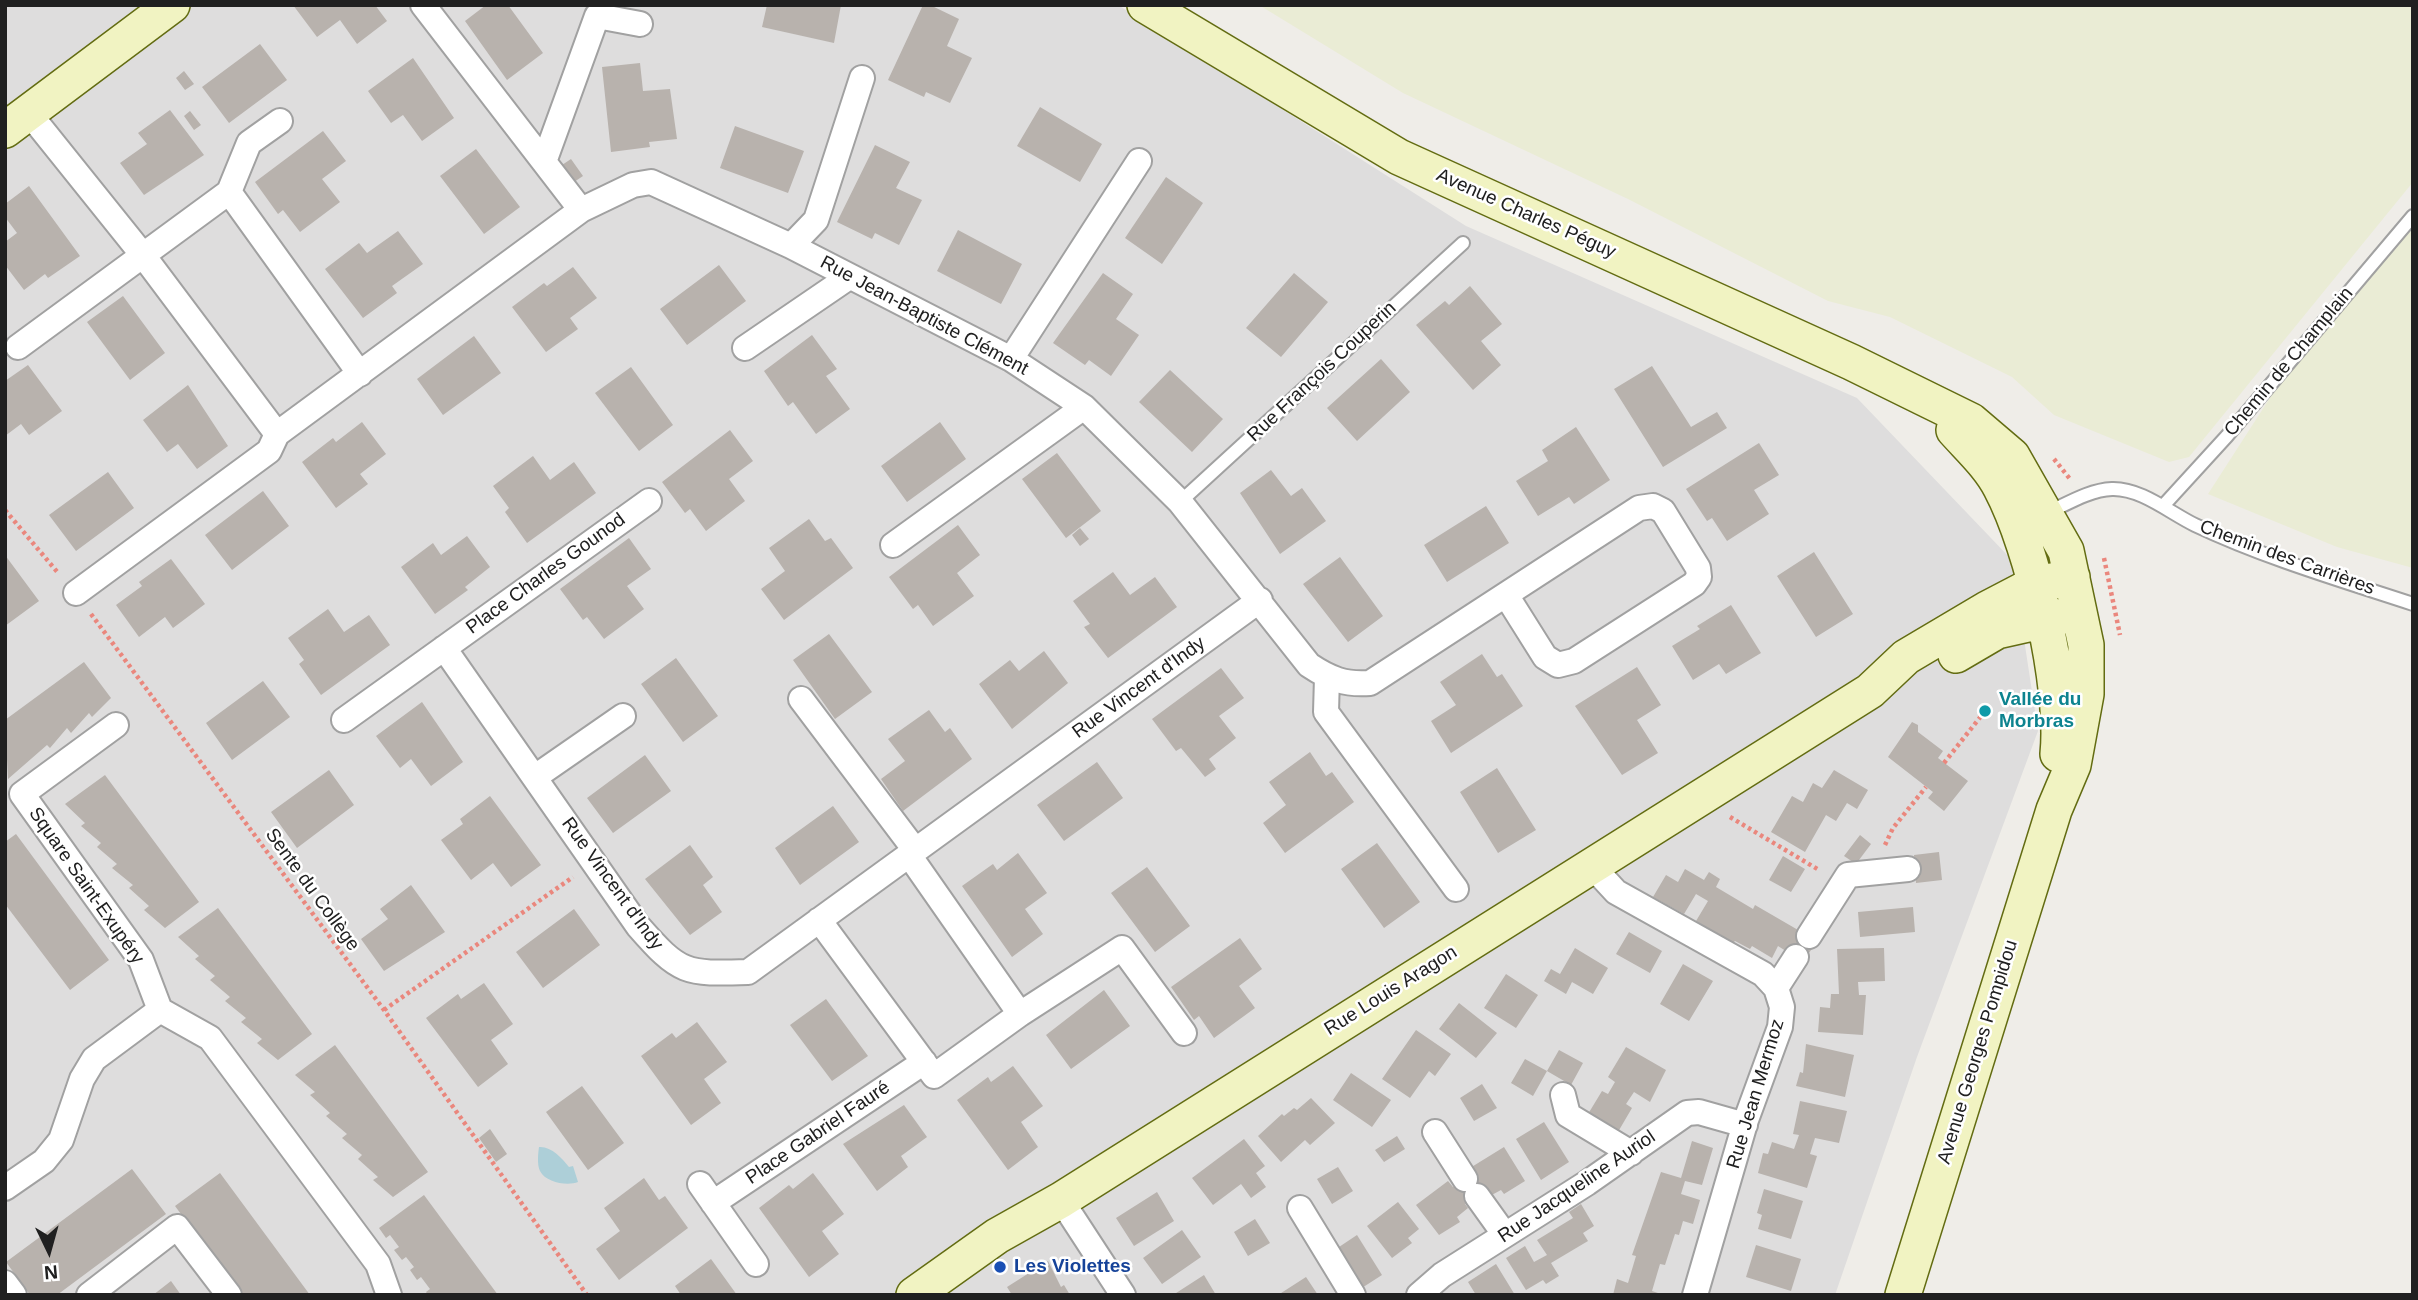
<!DOCTYPE html>
<meta charset="utf-8">
<style>
body{margin:0}
#map{position:relative;width:2418px;height:1300px;overflow:hidden;background:#efede8;font-family:Helvetica,sans-serif}
canvas{display:block}
.frame{position:absolute;inset:0;border:7px solid #202020;pointer-events:none}
.north{position:absolute;left:14px;top:1216px;width:70px;height:70px;-webkit-text-stroke:5px #fff;paint-order:stroke;rotate:175deg;font-size:19px;font-weight:700;line-height:28px;text-align:center;color:#202020}
.north::after{content:'';display:block;margin:auto;width:24px;height:32px;background:#202020;clip-path:polygon(50% 0,100% 100%,50% 72%,0 100%)}
</style>
<div id="map">
<canvas width="2418" height="1300"></canvas>
<div class="frame"></div>
<div class="north">N</div>
</div>
<script>
const ctx = document.querySelector('canvas').getContext('2d');
ctx.lineJoin = 'round';
function paint(path, color) { ctx.fillStyle = color; ctx.fill(path, 'evenodd'); }
function strokePath(path, color, width, dash) { ctx.strokeStyle = color; ctx.lineWidth = width; ctx.lineCap = dash ? 'butt' : 'round'; ctx.setLineDash(dash || []); ctx.stroke(path); }
function write(font, color, halo, rows, align = 'center') {
  ctx.font = font + ' Helvetica,sans-serif'; ctx.lineWidth = 5; ctx.setLineDash([]); ctx.textBaseline = 'middle'; ctx.strokeStyle = halo; ctx.fillStyle = color; for (const [text, x, y, turn = 0] of rows) {
    ctx.save(); ctx.translate(x, y); ctx.rotate((+turn || 0) * Math.PI / 180); ctx.textAlign = isNaN(turn) ? turn : align; if (halo) ctx.strokeText(text, 0, 0); ctx.fillText(text, 0, 0); ctx.restore();
  }
}
paint(new Path2D(`
 M5 5H1118L1466 226 1857 398 2012 560 2038 731 1917 1057 1835 1295H5Z`), '#dedddd');
paint(new Path2D(`
 M1259 5H2413V182L2189 457 2169 462 2054 415 2012 377 1890 317 1828 301 1628 199 1403 93Z
 M2413 226V568L2337 547 2208 494 2275 390Z`), '#eaecd5');
paint(new Path2D(`
 M539 1147C551 1146 562 1158 569 1167L573 1166 578 1182C568 1186 546 1183 540 1171 537 1165 538 1154 539 1147Z`), '#adcfd8');
paint(new Path2D(`
 M293 5H375L387 21 357 44 340 20 317 37Z
 M486 5H508L543 53 507 80 465 21Z
 M767 5H841L834 43 762 27Z
 M923 5H930L959 19 947 46 972 58 950 103 926 92 924 97 888 80Z
 M260 44 287 80 229 123 202 87Z
 M413 58 454 118 422 141 403 115 391 123 368 91Z
 M640 63 643 91 670 89 677 139 649 142 650 147 611 152 602 67Z
 M184 71 194 84 185 90 176 78Z
 M1040 107 1102 144 1080 182 1017 146Z
 M170 110 204 155 144 195 120 163 147 144 138 133Z
 M190 111 201 125 194 130 184 116Z
 M735 126 804 151 788 193 720 168Z
 M323 131 346 161 322 179 340 202 300 232 283 210 278 214 255 182Z
 M875 145 910 162 896 188 922 200 899 245 875 233 872 239 837 222Z
 M476 149 520 207 484 234 440 176Z
 M571 159 583 176 571 184 559 167Z
 M1166 177 1203 203 1162 264 1125 238Z
 M29 186 80 256 48 278 45 274 24 290 5 265V242L17 233 5 217V204Z
 M958 230 1022 264 1001 304 937 271Z
 M398 231 423 264 392 286 397 293 363 318 325 269 359 243 367 253Z
 M719 265 746 301 687 345 660 309Z
 M573 267 597 298 570 318 578 329 546 352 512 307 544 283 547 286Z
 M1103 273 1133 294 1116 319 1139 335 1111 376 1089 360 1085 365 1053 343Z
 M1294 273 1328 302 1281 357 1246 328Z
 M1470 286 1502 324 1481 341 1501 365 1473 390 1416 325 1445 301 1449 305Z
 M123 296 165 353 130 380 87 322Z
 M812 335 837 369 826 376 850 409 816 434 793 402 788 406 764 371Z
 M474 336 501 373 443 415 417 379Z
 M1381 359 1410 392 1357 441 1327 408Z
 M28 365 62 411 29 435 21 424 5 436V381Z
 M1652 366 1691 427 1717 412 1727 428 1663 467 1614 389Z
 M631 367 673 425 639 451 595 393Z
 M1170 370 1223 419 1192 452 1139 402Z
 M188 385 228 446 197 469 178 444 167 452 143 420Z
 M362 422 386 454 360 474 368 484 336 508 302 462 333 438 336 442Z
 M940 422 966 459 907 502 881 466Z
 M1576 427 1610 480 1574 504 1569 497 1538 516 1516 481 1548 461 1542 450Z
 M730 430 753 461 729 479 745 501 706 531 690 509 685 513 662 482Z
 M1759 443 1779 475 1754 490 1769 514 1727 541 1712 518 1707 521 1686 489Z
 M1057 453 1101 511 1066 538 1022 479Z
 M533 456 550 480 574 462 596 493 527 543 505 512 509 508 493 486Z
 M1271 470 1291 496 1302 488 1326 521 1280 554 1240 493Z
 M108 472 134 508 76 551 49 515Z
 M263 491 289 526 232 570 205 535Z
 M1486 506 1509 543 1447 582 1424 545Z
 M809 519 825 541 831 538 853 568 784 620 761 589 785 571 769 548Z
 M958 525 980 555 957 573 974 596 933 626 918 605 913 609 889 577Z
 M1080 528 1089 539 1080 546 1072 535Z
 M467 536 490 567 465 587 468 590 435 614 401 567 433 543 441 555Z
 M629 538 651 569 627 586 644 609 604 639 587 617 583 620 560 589Z
 M1814 552 1853 614 1816 637 1777 576Z
 M5 555 39 601 5 626Z
 M1340 557 1383 616 1348 642 1303 584Z
 M171 559 205 604 173 628 165 617 139 637 116 605 142 586 139 582Z
 M1113 572 1130 595 1155 577 1177 607 1108 658 1084 627 1090 624 1073 601Z
 M1731 605 1761 653 1726 674 1719 664 1693 680 1672 646 1700 629 1697 626Z
 M328 609 344 632 369 615 390 645 321 695 299 664 304 660 288 638Z
 M829 634 872 692 835 719 793 660Z
 M1044 651 1068 683 1012 729 979 684 1010 660 1019 671Z
 M1482 654 1497 677 1502 674 1523 706 1451 753 1431 721 1456 705 1440 682Z
 M676 658 718 716 683 742 641 684Z
 M84 662 111 698 92 717 89 713 71 733 67 728 50 748 47 745 8 779 5 720Z
 M1637 667 1661 705 1637 720 1658 753 1622 775 1575 706Z
 M1221 668 1244 698 1219 716 1236 738 1209 759 1216 769 1205 777 1181 748 1176 751 1152 719Z
 M263 681 290 717 232 760 206 723Z
 M422 702 463 762 431 786 411 759 400 768 376 736Z
 M929 710 945 732 950 728 972 759 903 811 881 779 905 761 888 739Z
 M1912 722 1918 725V732L1943 751 1938 758 1968 781 1944 811 1928 798 1933 792 1888 757Z
 M1310 752 1326 776 1332 772 1354 802 1285 853 1263 823 1286 805 1269 782Z
 M645 755 671 791 613 833 587 798Z
 M1097 762 1123 798 1064 841 1037 805Z
 M1497 768 1536 830 1498 853 1460 792Z
 M329 770 354 805 297 848 271 812Z
 M1834 770 1868 790 1857 809 1847 803 1836 821 1826 815 1805 852 1771 832 1792 796 1803 802 1813 783 1822 788Z
 M105 775 199 902 165 928 144 910 149 906 129 888 133 885 112 868 117 864 97 847 101 843 81 826 85 823 65 804Z
 M490 796 541 865 511 887 493 863 471 880 441 840 463 824 460 819Z
 M833 806 859 842 800 885 775 848Z
 M16 834 109 960 70 990 5 904V842Z
 M1860 835 1871 844 1856 864 1844 856Z
 M1377 843 1420 902 1384 928 1341 869Z
 M690 845 713 877 703 885 722 912 690 935 645 879Z
 M1939 852 1942 880 1916 883 1914 855Z
 M1018 853 1047 893 1025 909 1043 934 1012 957 962 886 993 864 997 870Z
 M1783 856 1805 869 1791 892 1769 880Z
 M1147 867 1190 926 1155 952 1111 893Z
 M1685 869 1704 880 1709 872 1720 879 1716 887 1753 909 1755 905 1817 941 1803 962 1778 946 1772 958 1752 946 1750 949 1735 941 1733 943 1696 921 1708 901 1696 894 1684 914 1653 897 1666 875 1678 882Z
 M411 885 445 932 384 971 361 939 388 919 380 909Z
 M1913 907 1915 932 1860 937 1858 912Z
 M218 908 312 1034 278 1060 257 1043 262 1039 241 1022 246 1018 225 1001 230 997 210 980 215 976 195 959 199 956 178 937Z
 M574 909 600 945 543 988 516 952Z
 M1629 932 1662 951 1650 973 1616 954Z
 M1240 938 1262 969 1239 986 1255 1008 1214 1038 1199 1016 1194 1020 1171 987Z
 M1575 948 1608 968 1593 994 1572 982 1566 994 1544 981 1551 969 1560 974Z
 M1884 948 1885 981 1858 982 1859 995H1866L1863 1035 1818 1032 1820 1007 1830 1008 1831 994H1839L1837 949Z
 M1683 964 1713 981 1689 1021 1660 1004Z
 M1506 974 1538 995 1516 1028 1484 1008Z
 M484 983 513 1024 491 1040 508 1064 478 1087 426 1018 458 994 461 999Z
 M1104 990 1130 1026 1071 1069 1046 1035Z
 M826 999 868 1056 832 1081 790 1025Z
 M1459 1003 1497 1033 1476 1058 1439 1029Z
 M697 1022 727 1062 704 1079 721 1103 691 1125 641 1056 672 1033 676 1038Z
 M1416 1030 1451 1054 1435 1076 1429 1071 1410 1098 1382 1079Z
 M1806 1044 1854 1055 1845 1097 1796 1086 1800 1072 1803 1073Z
 M335 1045 428 1172 393 1197 373 1180 378 1177 358 1159 362 1155 342 1138 347 1134 326 1116 330 1113 310 1095 315 1092 295 1075Z
 M1626 1047 1666 1070 1650 1102 1634 1092 1626 1104 1632 1108 1615 1137 1585 1119 1602 1091 1608 1094 1615 1082 1608 1077Z
 M1559 1050 1583 1063 1571 1085 1547 1071Z
 M1525 1059 1547 1071 1533 1096 1511 1083Z
 M1013 1066 1043 1106 1021 1122 1038 1147 1008 1170 957 1100 988 1077 991 1082Z
 M1351 1073 1391 1100 1372 1127 1333 1100Z
 M1482 1084 1497 1108 1474 1121 1460 1098Z
 M582 1086 624 1143 588 1170 546 1112Z
 M1311 1098 1335 1123 1310 1145 1305 1140 1281 1162 1258 1136 1282 1114 1284 1116 1294 1108 1297 1110Z
 M1800 1101 1847 1111 1839 1143 1815 1138 1810 1154 1817 1156 1807 1188 1758 1173 1763 1153 1768 1154 1772 1142 1794 1149 1799 1135 1793 1134Z
 M904 1105 927 1137 901 1156 908 1167 877 1191 843 1144Z
 M1544 1122 1569 1162 1541 1180 1516 1139Z
 M490 1129 507 1154 496 1162 479 1138Z
 M1397 1136 1405 1149 1384 1162 1375 1150Z
 M1244 1139 1265 1166 1256 1173 1266 1187 1251 1198 1241 1184 1213 1205 1192 1178Z
 M1692 1141 1713 1148 1702 1185 1685 1181 1681 1194 1700 1200 1693 1224 1683 1221 1679 1235 1675 1234 1665 1265 1660 1264 1652 1291 1664 1295H1613L1617 1279 1628 1283 1636 1256 1632 1255 1661 1172 1681 1178Z
 M1504 1147 1525 1181 1504 1194 1501 1190 1488 1197 1485 1191 1465 1204 1468 1208 1457 1217 1460 1222 1439 1235 1416 1205 1448 1181 1453 1187 1465 1179 1470 1168Z
 M1338 1167 1353 1191 1332 1204 1317 1179Z
 M132 1169 166 1214 57 1295H30L6 1262Z
 M220 1173 310 1295H241L175 1206Z
 M813 1173 844 1214 822 1231 839 1254 809 1277 759 1208 789 1185 793 1189Z
 M644 1178 659 1200 665 1196 688 1228 619 1280 596 1249 620 1231 604 1208Z
 M1764 1189 1803 1201 1791 1239 1758 1229 1762 1215 1757 1213Z
 M1157 1192 1174 1221 1134 1246 1116 1218Z
 M424 1195 455 1237 498 1295H428L426 1292 430 1289 421 1277 417 1280 410 1270 414 1267 406 1257 402 1260 394 1250 399 1247 390 1235 386 1238 379 1228Z
 M1398 1202 1419 1229 1408 1238 1412 1243 1392 1258 1367 1226Z
 M1581 1204 1594 1226 1583 1233 1588 1241 1551 1263 1559 1276 1546 1284 1543 1280 1526 1290 1506 1258 1525 1246 1534 1262 1547 1255 1537 1240 1573 1218 1569 1212Z
 M1255 1219 1270 1243 1248 1256 1234 1232Z
 M1182 1230 1201 1257 1162 1284 1143 1258Z
 M1357 1235 1382 1275 1354 1293 1330 1253Z
 M1756 1245 1801 1259 1791 1291 1746 1277Z
 M711 1259 737 1295H681L675 1286Z
 M1048 1261 1061 1287 1064 1285 1070 1295H1012L1007 1287Z
 M1496 1264 1515 1295H1476L1468 1282Z
 M1204 1275 1216 1295H1173Z
 M1306 1277 1318 1295H1278Z
 M171 1281 181 1295H153Z`), '#b8b2ad');
const lane = new Path2D(`
 M1180 502 1463 243
 M2163 506 2227 436 2413 216
 M2047 513C2067 504 2089 490 2112 489 2141 488 2170 513 2195 525 2265 558 2340 580 2413 604`);
const street = new Path2D(`
 M423 5 581 210
 M28 112 142 254 277 434
 M544 162 597 16 640 24
 M229 192 249 143 280 121
 M791 246 816 220 862 78
 M18 347 229 192 360 374
 M745 348 849 277
 M1011 359 1139 161
 M893 545 1084 407
 M76 593 269 451 277 434 581 210 633 185 651 182 791 246 1011 359 1084 407 1180 502 1309 665C1330 679 1345 685 1370 683L1639 508 1653 506 1663 511 1698 568 1699 577 1694 584 1574 661 1558 665 1545 657 1506 595
 M444 648 638 926C680 974 685 974 748 972L1260 600
 M1327 677 1326 712 1456 889
 M801 699 915 850
 M344 720 649 501
 M116 725 22 794 141 960 160 1010 210 1038 378 1264 389 1295
 M535 777 623 716
 M1591 865 1616 892 1763 974 1776 988 1782 1007 1780 1027 1746 1120 1695 1295
 M819 920 934 1076 1020 1014 909 855
 M1809 936 1848 875 1908 869
 M1776 988 1796 957
 M1020 1014 1122 948 1184 1033
 M1563 1095 1568 1115 1631 1153
 M1435 1132 1465 1179
 M700 1184 756 1264
 M5 1188 44 1161 61 1140 82 1079 94 1059 160 1010
 M1477 1196 1505 1235
 M1061 1200 1123 1295
 M713 1203 924 1062
 M1300 1208 1353 1295
 M5 1283 14 1295
 M89 1295 177 1227 229 1295
 M1419 1295 1442 1275 1587 1183 1687 1113 1699 1112 1745 1125`);
const secondary = new Path2D(`
 M1145 5 1399 157 1851 362 1971 421 2012 456 2066 551 2086 645V694L2073 765 2054 810 1903 1295
 M5 130 172 5
 M1954 430C1970 448 1990 466 2001 488 2033 548 2065 687 2058 754
 M1956 655 1997 631 2064 616
 M914 1295 997 1236 1061 1200 1870 691 1906 657 1987 609 2033 585 2072 577`);
strokePath(lane, '#a1a1a1', 16);
strokePath(street, '#a1a1a1', 28);
strokePath(secondary, '#636c12', 38);
strokePath(new Path2D(`
 M2054 459 2070 479
 M5 510 59 574
 M2104 558 2120 635
 M91 614 384 1010 587 1295
 M1944 763 1985 711
 M1730 817 1819 870
 M1885 845 1893 828 1926 787
 M384 1010 573 877`), '#ea877d', 4.5, [3.5, 3.5]);
strokePath(lane, '#fff', 12);
strokePath(street, '#fff', 24);
strokePath(secondary, '#f1f3c2', 35);
for (const [x, y, r, color] of [
 [1985,711,7,"#0f9aa8"],
 [1000,1267,7,"#1a4fb4"]
]) { const dot = new Path2D(); dot.arc(x, y, r, 0, 2 * Math.PI); ctx.fillStyle = color; ctx.fill(dot); strokePath(dot, '#fff', 2.5); }
write('19px', '#202020', '#fff', [
 ["Avenue Charles Péguy",1526,214,24],
 ["Rue Jean-Baptiste Clément",924,316,28],
 ["Chemin de Champlain",2289,362,-50],
 ["Rue François Couperin",1322,372,-43],
 ["Chemin des Carrières",2287,558,20],
 ["Place Charles Gounod",546,574,-36],
 ["Rue Vincent d'Indy",1139,688,-36],
 ["Rue Vincent d'Indy",612,884,54],
 ["Square Saint-Exupéry",86,886,55],
 ["Sente du Collège",312,890,54],
 ["Rue Louis Aragon",1391,991,-32],
 ["Avenue Georges Pompidou",1978,1052,-73],
 ["Rue Jean Mermoz",1756,1094,-73],
 ["Place Gabriel Fauré",818,1133,-34],
 ["Rue Jacqueline Auriol",1577,1187,-34]
]);
write('bold 19px', '#0d838f', '#fff', [
 ["Vallée du",1999,700],
 ["Morbras",1999,722]
], 'left');
write('bold 19px', '#164399', '#fff', [
 ["Les Violettes",1014,1267]
], 'left');
</script>
